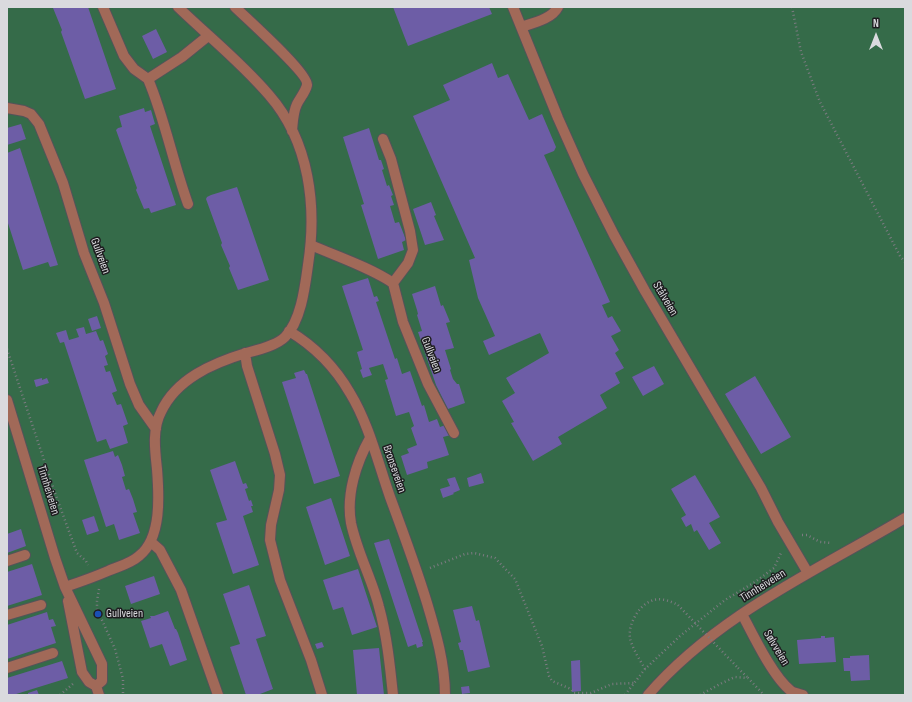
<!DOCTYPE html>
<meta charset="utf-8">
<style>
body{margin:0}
#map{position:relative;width:912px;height:702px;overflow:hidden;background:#36353c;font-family:"Sofia Sans Condensed",sans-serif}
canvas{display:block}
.frame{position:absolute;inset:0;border:8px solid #dadade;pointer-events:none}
.north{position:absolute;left:856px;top:16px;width:40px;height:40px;-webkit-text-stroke:3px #1e1d20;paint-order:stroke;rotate:0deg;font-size:11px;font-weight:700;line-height:16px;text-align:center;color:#dadade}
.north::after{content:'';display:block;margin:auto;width:14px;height:18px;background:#dadade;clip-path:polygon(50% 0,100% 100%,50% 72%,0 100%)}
</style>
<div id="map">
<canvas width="912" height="702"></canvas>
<div class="frame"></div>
<div class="north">N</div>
</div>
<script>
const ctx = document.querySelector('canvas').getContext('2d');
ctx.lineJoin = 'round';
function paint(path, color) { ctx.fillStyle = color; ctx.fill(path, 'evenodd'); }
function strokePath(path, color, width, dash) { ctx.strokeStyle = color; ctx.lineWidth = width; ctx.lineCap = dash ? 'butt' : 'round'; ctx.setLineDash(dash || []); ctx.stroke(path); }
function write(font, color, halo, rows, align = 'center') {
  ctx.font = font + ' "Sofia Sans Condensed",sans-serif'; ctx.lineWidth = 3; ctx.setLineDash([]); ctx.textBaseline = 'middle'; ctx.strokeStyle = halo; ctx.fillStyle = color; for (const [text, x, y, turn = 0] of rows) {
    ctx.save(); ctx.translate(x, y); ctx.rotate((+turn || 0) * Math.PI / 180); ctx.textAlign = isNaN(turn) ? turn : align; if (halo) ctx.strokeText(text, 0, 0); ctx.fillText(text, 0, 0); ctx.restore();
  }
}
paint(new Path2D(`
 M7 7H905V695H7Z`), '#356b49');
paint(new Path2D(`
 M54 7H88L116 89 85 99 61 32 62 30 53 8Z
 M393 7H489L492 14 408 46Z
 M156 29 167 52 153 59 142 36Z
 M492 63 498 78 508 74 529 120 542 114 556 147 554 151 544 155 610 302 602 305 608 318 612 316 621 331 611 336 619 350 615 353 624 368 615 373 620 383 600 395 607 408 558 437 562 444 533 461 511 423 514 422 502 401 515 393 506 378 549 353 540 333 489 355 483 341 495 336 478 298 469 260 475 258 413 116 450 100 443 85Z
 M144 108 145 112 151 110 155 124 150 126 176 205 151 213 149 208 144 209 136 190 137 188 116 130 118 128 122 127 119 116Z
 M21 124 26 139 7 145V128Z
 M369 128 379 160H381L384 169 382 170 387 186 389 185 393 195 391 196 394 205 390 206 395 223 399 222 406 240 402 242 404 250 378 259 361 205 364 204 343 137Z
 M20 148 58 265 50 267 48 262 23 270 7 220V153Z
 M237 187 269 280 238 290 229 268 230 266 221 245 222 243 206 199 207 197 211 195Z
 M431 202 436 215 434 216 444 240 425 245 413 209Z
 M368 278 374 297 377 296 379 301 376 302 395 359 397 358 402 374 410 371 422 406 424 405 429 422 437 419 440 427 448 424 451 435 443 437 449 455 427 462 428 468 407 475 401 456 409 453 407 449 417 445 411 428 414 426 409 412 396 416 385 380 388 379 383 364 369 368 372 375 363 378 360 370 362 369 357 352 363 350 342 286Z
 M435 286 441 306 443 305 450 322 446 323 454 348 445 350 451 369 450 370 453 379 457 384H459L465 403 448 409 436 385 418 332 422 331 417 315 418 314 417 310 412 294Z
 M97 316 101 328 92 331 88 319Z
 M84 327 86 334 96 331 100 341 103 340 108 354 105 356 108 365 104 366 106 372 110 371 117 391 112 393 117 405 121 404 128 424 123 426 128 443 110 449 106 439 97 442 64 342 60 343 56 333 66 330 69 340 79 337 76 329Z
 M654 366 664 384 643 396 632 377Z
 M304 370 306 374H307L340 476 314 484 282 382 296 378 294 373Z
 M755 376 791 437 761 454 725 394Z
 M42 378V380L47 378 49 383 36 387 34 380Z
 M113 451 115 457 118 455 122 465 125 476 122 477 126 490 129 489 133 499 137 512 133 513 140 533 119 540 114 524 106 527 84 460Z
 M235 461 243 484 246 483 248 488 245 489 249 501 251 500 253 506H251L253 512 243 516 259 565 233 574 216 523 227 520 210 470Z
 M481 473 484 483 469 487 467 478Z
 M695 475 720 517 709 523 721 543 709 550 697 530 694 532 691 524 686 527 681 518 686 515 671 489Z
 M455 477 460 490 453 493 454 494 443 498 440 489 450 486 447 479Z
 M331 498 350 556 325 565 306 507Z
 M94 516 99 531 87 535 82 520Z
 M21 529 26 546 7 553V534Z
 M389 539 423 642H422L423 646 417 648 416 644 408 647 374 543Z
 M32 564 42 595 7 606V572Z
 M358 569 377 627 352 635 343 607 333 610 323 580Z
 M154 576 160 594 131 604 125 586Z
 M249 585 266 636 256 639 273 689 260 694V695H246L230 647 240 644 223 594Z
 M472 606 476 621 479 620 490 667 468 672 463 650H460L458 643 461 642 453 610Z
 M168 611 175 629H176L178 633 187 660 170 666 162 644 150 648 141 621 151 618 150 616H154Z
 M47 612 49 620 53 619 56 626 51 627 56 643 7 659V625Z
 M821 636H825V638L834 637 836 662 799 664 797 640 821 638Z
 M322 642 324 647 317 649 315 644Z
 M379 648 384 695H357L353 650Z
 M869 655 870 680 851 681 850 671H844L843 658H850V656Z
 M580 660 581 691 572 692 571 661Z
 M62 661 68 678 13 695H7V678Z
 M469 686 470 693 462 694 461 687Z
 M37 690 39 695H28V693Z`), '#6d5da6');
const minor = new Path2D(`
 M103 7 124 56 134 69 148 79
 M235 7C246 18 309 74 307 85 306 91 300 98 297 104 293 112 293 121 292 131
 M513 7 558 118 583 174 614 235 645 291 761 488 778 522 808 573
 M521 27C533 23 552 19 558 7
 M7 108 24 111 31 114 39 124 63 183 84 253 104 303 130 384 139 405 156 429
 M383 139 391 159 410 231 413 250 408 263 393 283
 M188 204C173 163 165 119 148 79L182 57 208 36
 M311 245C338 257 369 267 393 283L403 322 428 384 454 433
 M289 331C314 346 335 367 350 393 369 424 378 463 390 497 403 532 416 567 427 603 436 633 445 664 445 695
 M245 353 247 366 275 454 280 475 279 490 271 525 270 540 280 580 311 660 322 695
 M7 400 55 558 65 587 102 664V681L96 686
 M370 438C356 463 346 495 351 523 357 552 372 579 379 607 387 636 390 666 393 695
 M151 542 160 550 181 590 218 695
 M7 561 25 555
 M65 587C80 582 94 577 108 571 119 566 130 564 139 556 162 538 159 495 157 469 155 451 152 429 161 412 176 379 213 363 246 353 257 350 276 346 285 337 301 321 305 287 308 265 317 207 310 142 269 95 242 63 208 36 178 7
 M68 601 82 672 89 682 96 686 99 695
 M742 614C753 635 773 677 791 691 794 693 799 694 803 695
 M7 615 41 605
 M7 668 53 653
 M648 695C717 615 816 571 905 518`);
strokePath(minor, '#545359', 12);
strokePath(new Path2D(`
 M792 7 801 52 820 102 900 256 905 262
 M7 349 56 496 77 553 86 561 88 565
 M802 535H807L820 542 832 543
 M430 568 465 554 474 553 495 558 515 579 542 646 549 676 552 681 571 689 574 693H591L612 684 634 683
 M99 589 97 601V609L115 649 123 679V695
 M738 668 747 677
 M645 669C640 660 632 648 630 638 628 625 638 606 651 601 659 597 671 601 678 605
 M60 695 74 683
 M625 695 645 669 680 636 725 600 755 582 774 568 781 553
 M700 695 722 683 735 677 748 678 764 695`), '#7c7b81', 2.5, [1, 3]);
strokePath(minor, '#a16958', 10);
strokePath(new Path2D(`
 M678 605 738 668`), '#7c7b81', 2.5, [1, 3]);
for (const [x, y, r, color] of [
 [98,614,4,"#1a4fb4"]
]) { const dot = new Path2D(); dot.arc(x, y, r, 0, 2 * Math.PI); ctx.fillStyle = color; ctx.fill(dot); strokePath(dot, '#1e1d20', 1.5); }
write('12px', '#dadade', '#1e1d20', [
 ["Gullveien",100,256,70],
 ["Stålveien",665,299,59],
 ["Gullveien",431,355,69],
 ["Bronseveien",394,469,71],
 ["Tinnheiveien",48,490,73],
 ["Tinnheiveien",763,586,-32],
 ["Sølvveien",776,648,59]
]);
write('12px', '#dadade', '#1e1d20', [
 ["Gullveien",106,614]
], 'left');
</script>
